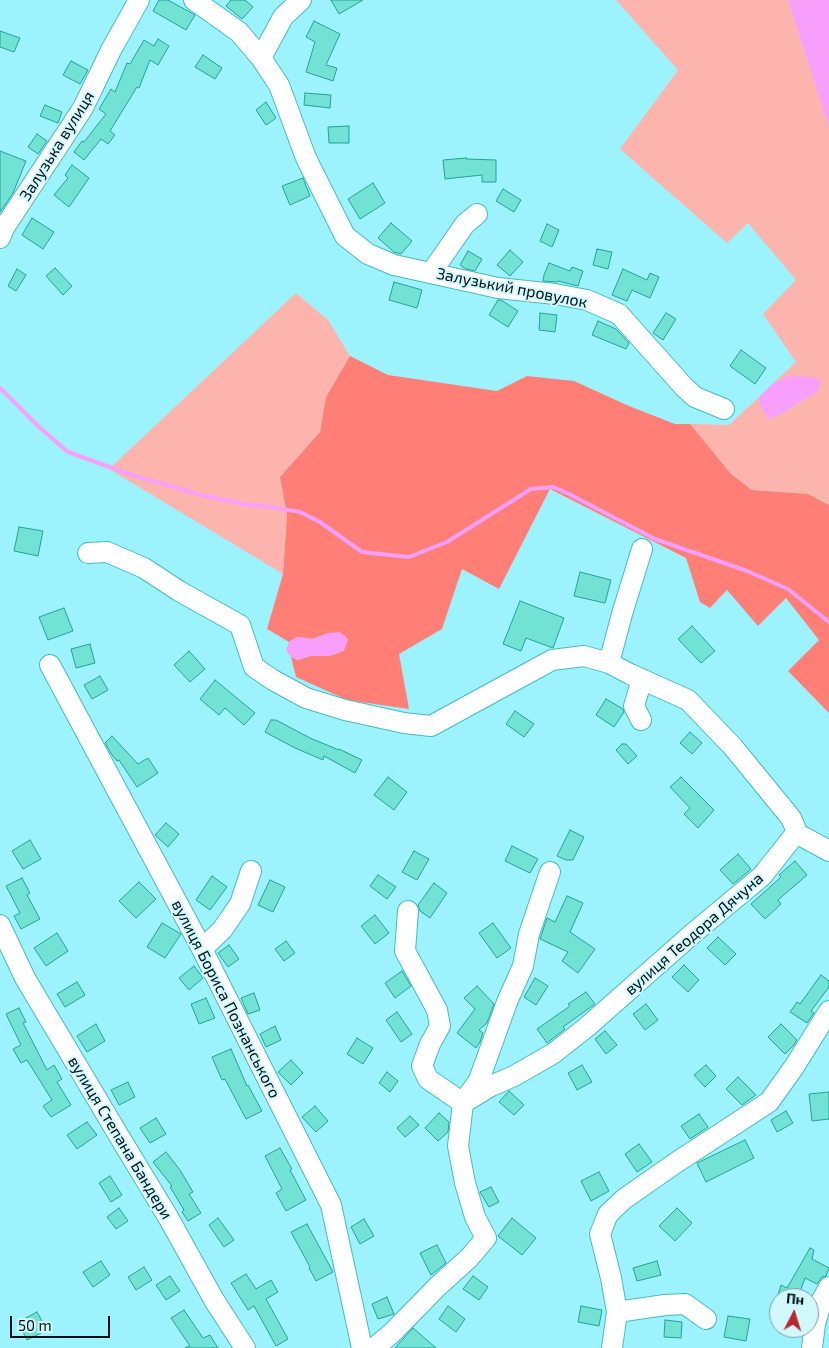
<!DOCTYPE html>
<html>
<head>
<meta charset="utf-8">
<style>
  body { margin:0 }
  #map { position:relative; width:829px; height:1348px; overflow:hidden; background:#9df3fd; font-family:"Exo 2",sans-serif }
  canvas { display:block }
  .north { position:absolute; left:769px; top:1288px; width:50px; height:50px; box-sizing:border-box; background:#d0f8fd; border:1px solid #7d9ca0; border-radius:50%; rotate:5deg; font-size:14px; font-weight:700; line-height:20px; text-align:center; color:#001215 }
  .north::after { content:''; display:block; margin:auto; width:18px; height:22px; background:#b8282b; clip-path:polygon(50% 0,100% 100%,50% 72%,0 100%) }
  .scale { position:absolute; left:10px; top:1316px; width:100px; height:22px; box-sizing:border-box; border:2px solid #001215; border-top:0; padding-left:6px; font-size:15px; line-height:18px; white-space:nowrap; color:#001215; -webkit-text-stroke:4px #d0f8fd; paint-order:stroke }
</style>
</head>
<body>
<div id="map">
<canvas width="829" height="1348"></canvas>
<div class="north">Пн</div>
<div class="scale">50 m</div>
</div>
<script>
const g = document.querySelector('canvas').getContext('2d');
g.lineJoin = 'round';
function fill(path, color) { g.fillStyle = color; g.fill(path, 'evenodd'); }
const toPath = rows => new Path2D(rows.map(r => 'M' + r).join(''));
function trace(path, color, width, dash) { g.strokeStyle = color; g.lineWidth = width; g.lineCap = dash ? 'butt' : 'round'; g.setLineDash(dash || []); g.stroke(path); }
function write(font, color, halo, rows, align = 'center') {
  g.font = font + ' "Exo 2",sans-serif'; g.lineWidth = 4; g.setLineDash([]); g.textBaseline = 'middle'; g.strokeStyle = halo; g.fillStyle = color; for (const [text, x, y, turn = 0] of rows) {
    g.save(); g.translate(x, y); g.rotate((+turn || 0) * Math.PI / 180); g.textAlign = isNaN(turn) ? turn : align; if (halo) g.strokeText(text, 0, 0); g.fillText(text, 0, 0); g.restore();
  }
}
const green = toPath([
  [616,0,788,0,829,126,829,505,808,494,752,490,731,474,690,424,729,425,759,397,761,408,769,419,781,414,817,392,788,376,771,385,796,362,763,314,796,280,748,223,727,243,620,149,678,70],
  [296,293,328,320,350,356,326,397,320,432,280,477,287,515,283,574,109,469]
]);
const forest = toPath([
  [350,356,388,375,497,391,527,376,574,381,629,406,675,424,690,424,731,474,752,490,808,494,829,505,829,713,788,671,819,640,786,598,758,626,727,590,710,608,700,602,686,558,550,489,499,589,462,569,442,629,399,654,409,709,347,700,296,677,291,657,298,660,310,656,331,656,329,633,312,639,297,637,289,642,267,629,283,574,287,515,280,477,320,432,326,397]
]);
const water = toPath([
  [788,0,829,0,829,126,826,118],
  [788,376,812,377,821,381,817,392,781,414,769,419,761,408,759,397,771,385],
  [340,632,348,639,344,651,330,656,310,656,298,660,291,657,286,650,289,642,297,637,312,639,329,633]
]);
const stream = toPath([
  [0,388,39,427,68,452,132,475,201,495,243,504,271,507,300,512,320,522,362,552,409,557,447,542,531,489,553,487,569,494,655,539,747,571,788,589,829,622]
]);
const building = toPath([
  [159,0,168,0,195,15,186,30,153,11,159,0],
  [231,0,245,0,253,7,242,19,226,6,231,0],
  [331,0,363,0,339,14,331,0],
  [314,21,340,34,326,65,337,68,333,81,306,72,315,42,306,37,314,21],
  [0,31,20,38,14,52,0,47,0,31],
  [158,39,169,46,158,65,150,60,139,88,137,87,110,131,115,135,108,144,101,139,84,160,74,152,82,141,84,142,106,114,99,109,111,89,115,92,127,63,130,64,144,40,154,46,158,39],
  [203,55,222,68,215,79,195,67,203,55],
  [71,61,88,70,80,84,63,75,71,61],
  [305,93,331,95,330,108,304,105,305,93],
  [266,102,276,118,266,125,256,110,266,102],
  [45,105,62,112,58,123,40,116,45,105],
  [349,126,349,143,329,143,328,127,349,126],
  [37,134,47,141,38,154,28,147,37,134],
  [0,151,26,161,13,193,0,212,0,151],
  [466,158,466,159,496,160,496,182,482,182,482,175,445,179,443,160,466,158],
  [72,165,89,178,69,207,54,195,68,178,65,175,72,165],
  [303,178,310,196,290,205,282,186,303,178],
  [373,183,385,203,360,219,348,199,373,183],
  [503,189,521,200,514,212,496,201,503,189],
  [32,218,54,232,43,249,22,235,32,218],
  [391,223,412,241,401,254,394,252,378,238,391,223],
  [547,224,559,230,552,247,540,241,547,224],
  [597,249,612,252,608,269,593,265,597,249],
  [510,250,523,262,510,276,497,265,510,250],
  [468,251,482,259,475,271,466,269,460,265,468,251],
  [549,263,570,271,572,267,583,271,578,286,558,281,557,282,543,281,544,275,549,263],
  [55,268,72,286,63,295,46,276,55,268],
  [17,269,26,275,16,291,8,286,17,269],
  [623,269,647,280,650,273,659,277,650,298,632,290,627,301,612,295,623,269],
  [394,282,422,290,417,308,389,300,394,282],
  [498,300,501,300,518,311,508,327,489,315,498,300],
  [540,313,557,315,555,332,539,330,540,313],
  [666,313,676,319,663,340,653,333,666,313],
  [598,321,616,329,629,343,626,349,592,335,598,321],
  [741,350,766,368,755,384,730,366,741,350],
  [19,527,43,531,38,556,14,551,19,527],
  [580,572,611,580,605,603,574,596,580,572],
  [520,601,564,618,553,648,526,638,521,651,503,644,520,601],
  [64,608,73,631,48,640,39,617,64,608],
  [692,626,715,651,701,663,678,639,692,626],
  [90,644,95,663,76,668,71,649,90,644],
  [189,651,205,669,190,682,174,665,189,651],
  [100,676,108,690,92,699,84,685,100,676],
  [215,680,255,713,244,725,225,708,219,715,200,699,215,680],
  [606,699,623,709,624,712,614,727,596,715,606,699],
  [515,711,534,724,524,737,506,724,515,711],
  [271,720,276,720,310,738,339,750,339,749,362,760,355,773,324,756,323,760,295,748,265,732,271,720],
  [690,732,702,743,692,754,680,743,690,732],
  [112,736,138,764,148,758,158,773,137,787,119,760,117,761,112,755,105,743,112,736],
  [622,744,626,744,637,756,628,764,616,750,622,744],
  [388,777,407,792,394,810,374,795,388,777],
  [681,777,714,810,698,828,684,814,690,808,670,787,681,777],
  [166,823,179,834,168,847,155,835,166,823],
  [570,830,584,837,573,860,566,860,557,856,570,830],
  [30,840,41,859,23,869,12,851,30,840],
  [512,846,538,859,530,873,505,861,512,846],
  [414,851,429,859,417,880,402,872,414,851],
  [738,854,751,869,733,884,720,870,738,854],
  [795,861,807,875,778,900,781,904,765,919,751,904,781,877,779,875,795,861],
  [378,875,396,887,387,899,370,886,378,875],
  [212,876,227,887,210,910,196,900,212,876],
  [22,878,30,893,27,895,40,919,21,929,14,916,20,913,6,886,22,878],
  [270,880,285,887,273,912,258,905,270,880],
  [139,882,156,899,136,918,119,901,139,882],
  [434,883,447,893,430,918,420,911,418,905,434,883],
  [567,896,583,903,570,932,595,949,578,973,562,961,568,952,540,939,547,918,555,922,567,896],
  [375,915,389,933,375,944,361,926,375,915],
  [162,923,181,934,165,958,147,947,162,923],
  [493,923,511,948,497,958,479,933,493,923],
  [57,933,68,951,46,966,34,948,57,933],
  [718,937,736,954,725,965,707,948,718,937],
  [286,941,295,953,284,961,275,949,286,941],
  [229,945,239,959,228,967,218,953,229,945],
  [684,965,699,980,688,992,672,977,684,965],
  [194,966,203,978,189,990,179,978,194,966],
  [402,971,411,986,395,998,385,983,402,971],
  [821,975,829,981,829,987,811,1011,814,1013,807,1023,790,1012,797,1002,800,1004,821,975],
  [535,978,548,986,536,1005,524,997,535,978],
  [77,982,85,995,65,1007,57,994,77,982],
  [477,986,494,1004,487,1023,479,1030,483,1033,480,1042,476,1048,457,1033,475,1009,464,998,477,986],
  [586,992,595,1004,563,1027,565,1029,547,1043,537,1029,570,1006,568,1004,586,992],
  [254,993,260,1010,248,1014,241,998,254,993],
  [206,998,215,1018,199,1024,191,1004,206,998],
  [646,1004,658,1020,645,1030,633,1014,646,1004],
  [19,1008,26,1022,23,1023,47,1070,54,1065,62,1079,57,1082,71,1105,51,1117,43,1106,52,1100,27,1060,21,1063,13,1049,21,1045,6,1014,19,1008],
  [397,1012,412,1034,401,1042,386,1020,397,1012],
  [96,1024,105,1041,87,1052,77,1036,96,1024],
  [781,1024,797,1040,793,1046,785,1054,768,1037,781,1024],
  [275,1026,281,1040,266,1047,260,1034,275,1026],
  [605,1031,617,1045,606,1054,595,1039,605,1031],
  [357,1038,373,1048,363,1064,347,1054,357,1038],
  [231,1049,247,1086,248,1085,262,1111,246,1119,225,1079,222,1080,212,1057,231,1049],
  [291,1060,303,1073,291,1085,278,1072,291,1060],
  [582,1065,592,1082,577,1090,568,1073,582,1065],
  [706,1065,716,1076,705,1087,694,1075,706,1065],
  [387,1072,398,1081,390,1092,379,1083,387,1072],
  [738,1077,756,1095,742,1105,726,1089,738,1077],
  [128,1082,135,1097,119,1105,111,1090,128,1082],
  [509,1091,524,1105,514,1115,499,1102,509,1091],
  [829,1092,829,1119,812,1121,809,1094,829,1092],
  [315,1106,328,1121,316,1132,302,1117,315,1106],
  [786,1111,793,1123,777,1132,771,1120,786,1111],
  [439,1113,449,1122,448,1132,438,1141,425,1128,439,1113],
  [699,1114,708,1127,690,1139,681,1126,699,1114],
  [410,1116,419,1125,405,1137,397,1128,410,1116],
  [156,1118,166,1134,150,1143,140,1128,156,1118],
  [87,1122,97,1135,77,1149,67,1135,87,1122],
  [745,1140,754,1158,706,1182,697,1163,745,1140],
  [639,1144,652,1162,637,1172,625,1154,639,1144],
  [280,1148,292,1169,290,1170,306,1200,286,1211,276,1193,282,1189,265,1156,280,1148],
  [166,1152,180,1170,193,1192,189,1194,201,1213,188,1221,182,1212,184,1210,170,1187,172,1186,153,1162,166,1152],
  [599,1172,609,1191,591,1201,581,1181,599,1172],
  [110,1176,122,1195,111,1202,99,1183,110,1176],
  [491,1187,499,1202,489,1207,480,1192,491,1187],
  [119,1208,128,1221,116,1229,107,1217,119,1208],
  [677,1208,692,1223,675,1241,659,1226,677,1208],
  [218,1218,234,1240,224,1247,209,1225,218,1218],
  [512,1218,536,1238,522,1255,498,1236,512,1218],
  [364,1219,374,1236,360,1244,351,1227,364,1219],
  [307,1224,333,1272,316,1281,309,1268,310,1267,291,1232,307,1224],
  [437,1245,446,1263,431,1275,420,1253,437,1245],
  [810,1248,814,1250,812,1259,829,1268,826,1276,822,1277,817,1284,805,1278,800,1292,811,1296,810,1298,777,1298,781,1285,787,1288,810,1248],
  [101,1261,110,1275,93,1287,83,1272,101,1261],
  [657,1261,661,1275,637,1281,633,1268,657,1261],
  [144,1267,152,1280,136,1290,128,1277,144,1267],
  [246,1274,256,1289,271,1280,278,1292,266,1299,288,1339,276,1346,254,1306,248,1310,231,1283,246,1274],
  [170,1276,180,1291,166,1300,156,1285,170,1276],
  [473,1276,488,1287,479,1300,463,1289,473,1276],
  [387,1297,394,1314,378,1319,372,1304,387,1297],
  [448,1306,465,1319,456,1332,439,1319,448,1306],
  [581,1306,602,1310,599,1326,578,1322,581,1306],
  [184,1310,203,1338,210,1335,218,1348,185,1348,190,1346,171,1318,184,1310],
  [37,1312,47,1330,27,1340,18,1322,37,1312],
  [728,1316,750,1319,746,1341,724,1337,728,1316],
  [665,1320,682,1322,681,1338,664,1337,665,1320],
  [413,1328,436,1348,395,1348,413,1328]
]);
const minor = toPath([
  [194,0,239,32,261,58,279,85,306,158,345,236,368,254,394,265,498,288,555,294,587,300,619,314,684,387,695,397,724,409],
  [261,58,283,17,301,0],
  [0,238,4,228,83,108,111,50,139,0],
  [431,273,465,224,477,214],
  [88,553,107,552,144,568,179,591,240,625,254,667,273,680,306,698,345,710,404,723,431,726,552,660,584,656,609,663,630,674,688,700,733,747,791,818,795,827,796,833,762,876,691,935,588,1026,554,1053,514,1076,491,1086,463,1103,458,1146,465,1183,475,1217,486,1238,469,1258,438,1286,392,1333,374,1348],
  [609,663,622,614,642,549],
  [50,665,202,949,331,1205,362,1348],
  [641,720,634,706,642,679],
  [796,833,829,851],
  [408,911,405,951,437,1010,440,1026,430,1044,422,1066,428,1079,463,1103,479,1080,507,1002,523,966,529,934,550,872],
  [0,925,25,978,119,1136,168,1217,214,1300,245,1348],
  [202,949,222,930,240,904,251,871],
  [617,1312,665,1305,685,1304,706,1319],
  [612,1348,617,1312,611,1278,600,1234,608,1214,624,1199,677,1162,769,1102,794,1067,829,1011],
  [812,1348,815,1324,822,1300,829,1287]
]);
const streetNames = [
  ["Залузька вулиця",57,146,-58],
  ["Залузький провулок",512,288,11],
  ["вулиця Теодора Дячуна",694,934,-41],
  ["вулиця Бориса Познанського",226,999,63],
  ["вулиця Степана Бандери",120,1138,59]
];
fill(green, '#fdb4ad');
fill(forest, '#ff7e76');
fill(water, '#f89ffc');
trace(stream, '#f89ffc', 4);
fill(building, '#72e2d5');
trace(building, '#25a196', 1);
trace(minor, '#46bbc8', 22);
trace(minor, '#fff', 20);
write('16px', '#001215', '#d0f8fd', streetNames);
</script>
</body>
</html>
